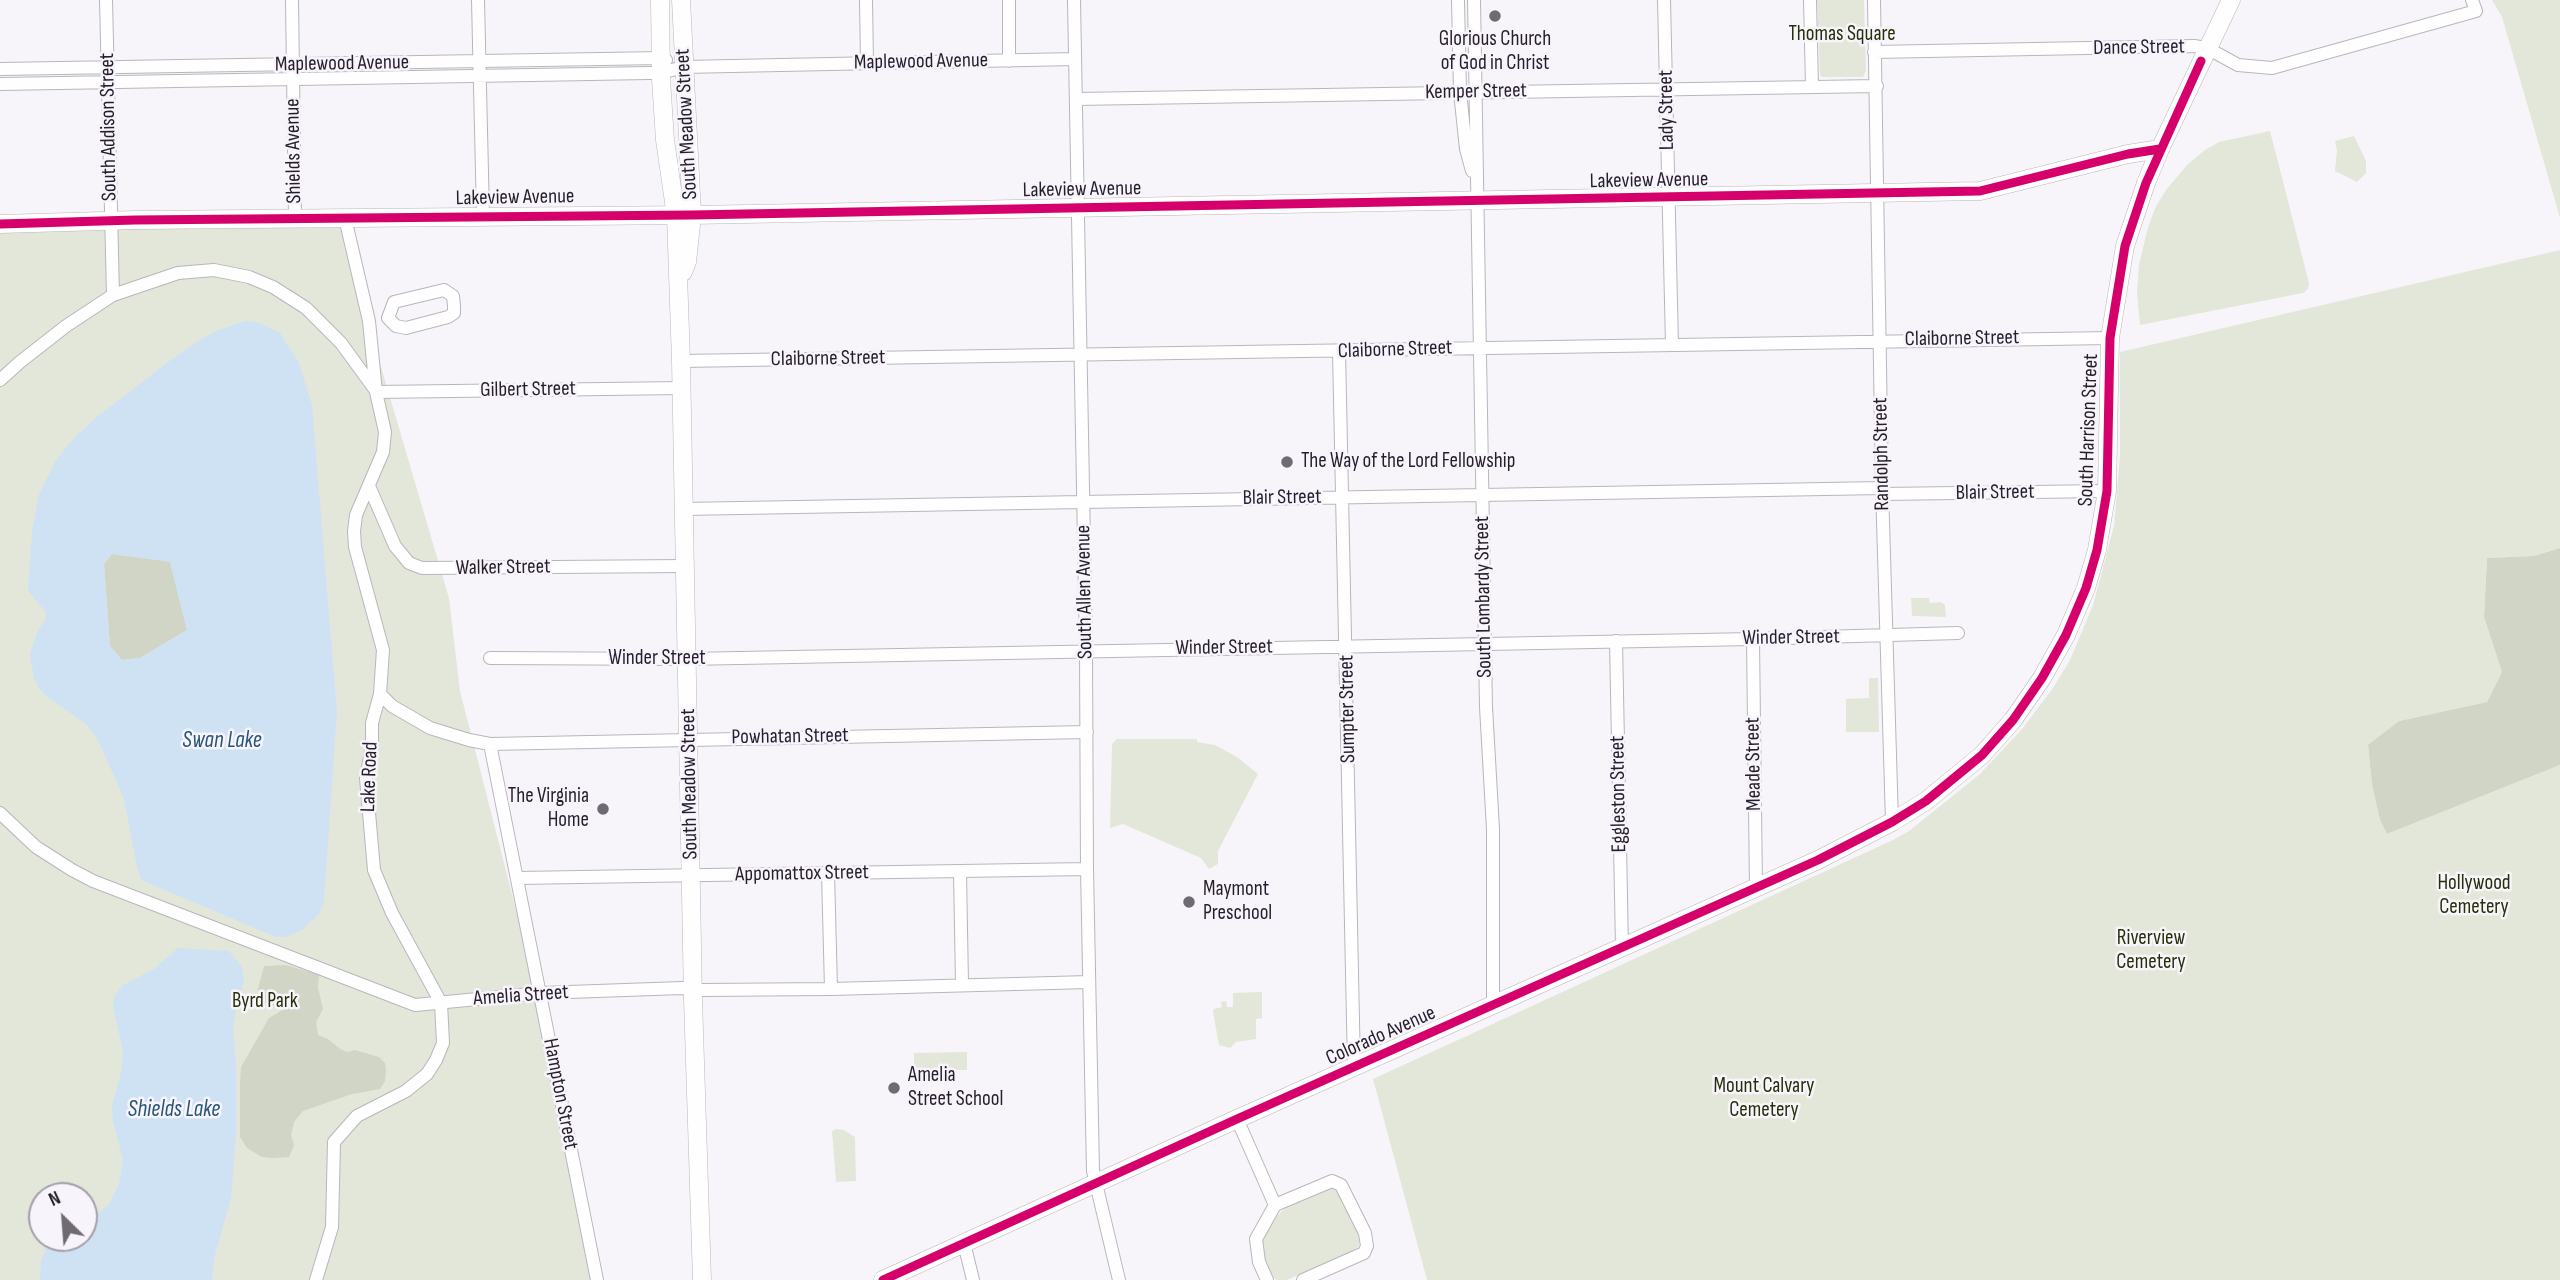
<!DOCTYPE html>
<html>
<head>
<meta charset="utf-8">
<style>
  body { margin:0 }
  #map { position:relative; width:2560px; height:1280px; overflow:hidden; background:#f8f5fa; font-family:"Sofia Sans Condensed",sans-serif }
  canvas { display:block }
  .north { position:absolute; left:28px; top:1182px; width:70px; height:70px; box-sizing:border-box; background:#f8f4fb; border:2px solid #a49fa8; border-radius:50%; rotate:335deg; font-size:19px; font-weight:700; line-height:28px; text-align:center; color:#261f2b }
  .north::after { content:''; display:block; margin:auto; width:24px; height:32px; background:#706a73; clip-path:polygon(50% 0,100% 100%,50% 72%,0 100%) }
</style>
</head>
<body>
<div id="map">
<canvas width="2560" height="1280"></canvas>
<div class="north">N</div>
</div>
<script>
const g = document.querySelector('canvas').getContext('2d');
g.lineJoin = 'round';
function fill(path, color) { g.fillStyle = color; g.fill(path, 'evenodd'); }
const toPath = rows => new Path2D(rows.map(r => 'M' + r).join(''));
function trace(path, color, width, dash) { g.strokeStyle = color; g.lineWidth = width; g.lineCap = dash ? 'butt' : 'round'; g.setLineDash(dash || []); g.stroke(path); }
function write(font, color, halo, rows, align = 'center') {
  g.font = font + ' "Sofia Sans Condensed",sans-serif'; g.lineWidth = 5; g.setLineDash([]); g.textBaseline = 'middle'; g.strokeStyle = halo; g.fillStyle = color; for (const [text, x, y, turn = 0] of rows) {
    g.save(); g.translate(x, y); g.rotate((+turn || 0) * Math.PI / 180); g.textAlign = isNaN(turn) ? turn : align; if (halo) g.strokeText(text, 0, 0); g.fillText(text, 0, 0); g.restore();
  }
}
const green = toPath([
  [1817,0,1864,0,1866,71,1863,77,1822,77,1820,75],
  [2492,0,2560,0,2560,218,2502,17],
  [2270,131,2309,283,2308,289,2303,293,2140,325,2137,293,2139,265,2147,231,2155,208,2166,190,2187,165,2205,150,2219,142],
  [2354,136,2366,161,2366,173,2357,182,2335,171,2337,150,2335,141],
  [339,224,449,598,460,691,537,992,596,1280,0,1280,0,231],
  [42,1196,84,1196,84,1238,42,1238],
  [2560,250,2560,548,2534,556,2487,558,2484,617,2502,672,2487,702,2399,721,2368,746,2372,785,2380,820,2387,834,2560,765,2560,1280,1427,1280,1373,1079,1893,840,1909,831,1980,774,2022,729,2053,688,2070,660,2093,605,2114,526,2120,455,2120,352],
  [1911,598,1929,598,1930,603,1941,602,1945,605,1946,617,1912,616],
  [1869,678,1878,678,1879,732,1846,732,1846,699,1869,698],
  [1117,739,1197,739,1197,742,1215,745,1237,757,1258,774,1218,851,1218,864,1209,869,1201,858,1123,824,1110,828,1112,744],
  [1262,992,1262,1018,1256,1019,1256,1039,1236,1042,1230,1048,1219,1045,1213,1012,1214,1009,1222,1007,1221,1002,1226,1001,1227,1007,1233,1007,1233,993],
  [967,1052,967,1070,948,1070,948,1072,914,1071,914,1053],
  [836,1129,844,1130,855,1137,856,1181,836,1182,832,1131],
  [1328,1189,1334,1189,1339,1193,1360,1239,1359,1246,1353,1251,1287,1280,1277,1280,1270,1275,1265,1264,1262,1249,1263,1239,1276,1217,1286,1207]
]);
const forest = toPath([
  [2560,548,2560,765,2387,834,2380,820,2372,785,2368,745,2399,721,2487,702,2502,672,2484,617,2487,558,2534,556],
  [112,554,170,561,187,630,140,658,122,660,110,646,104,564],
  [286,965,319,975,318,988,323,1009,316,1022,318,1035,328,1039,340,1049,347,1052,355,1050,379,1057,385,1063,386,1071,385,1081,380,1089,352,1094,303,1111,294,1122,291,1135,294,1145,289,1157,272,1158,262,1157,247,1148,240,1137,240,1084,241,1067,269,1018,284,1009,280,1005,273,1006,260,1002,258,989,264,966]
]);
const water = toPath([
  [245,321,260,323,280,333,299,363,312,405,337,712,324,901,319,914,302,930,286,937,276,937,141,880,137,867,124,799,99,742,87,725,44,694,39,688,34,679,30,654,37,632,46,618,45,611,28,591,32,532,39,494,55,462,72,440,98,416,168,362,198,341,216,331],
  [112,554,170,562,187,630,140,658,122,660,110,646,104,564],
  [178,948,229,951,242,967,244,979,233,1025,236,1068,236,1135,231,1198,214,1259,212,1280,40,1280,41,1260,48,1245,55,1238,84,1238,84,1222,108,1206,119,1184,123,1160,113,1121,112,1106,121,1072,123,1052,113,1006,114,996,123,985,154,969]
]);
const street = toPath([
  [106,0,113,295],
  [292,0,295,219],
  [478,0,483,216],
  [866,0,867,63],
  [1009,0,1009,61],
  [1074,0,1086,650,1087,869,1093,1171,1119,1280],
  [1458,0,1460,92,1466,149,1472,171],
  [1474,0,1486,707,1493,829,1493,1006],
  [1664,0,1672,345],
  [1810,0,1812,86],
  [1874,0,1882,488,1892,822],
  [1874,52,2194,46,2207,48,2238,65,2272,68,2476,11,2472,0],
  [0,69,661,58,666,60],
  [0,84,649,73,661,73,683,67,1075,59],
  [1076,99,1877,86],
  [444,290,453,296,454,306,454,313,448,317,406,328,396,326,388,318,394,302,444,290],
  [1339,351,1354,1068],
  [681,361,2110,338],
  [0,380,20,362,66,326,113,295,178,273,214,270,249,277,273,287,306,308,341,343,376,391],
  [376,392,681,388],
  [369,486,395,546,409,563,422,568,684,566],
  [1882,494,2107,491],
  [683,509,1882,488],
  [1753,639,1756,889],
  [1616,641,1622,947],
  [490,658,686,659,1753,639,1958,633],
  [380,694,392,706,430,728,469,740,490,744,1087,732],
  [490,744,597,1280],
  [0,813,36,847,72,870,93,881,415,1005,540,993,682,988,702,990,831,989,1089,982],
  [960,872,962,984],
  [828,873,831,989],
  [517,878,1087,869],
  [1237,1119,1275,1205],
  [964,1243,973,1280],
  [316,1280,332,1227,334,1142,357,1116,406,1091,427,1074,436,1060,443,1043,441,1003,392,913,374,870,366,778,372,746,372,723,380,694,383,650,355,547,354,531,356,515,383,452,385,432,376,392,369,321,345,218],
  [1267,1280,1259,1262,1256,1239,1275,1205,1332,1181,1341,1185,1365,1233,1367,1246,1364,1253,1303,1280]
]);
const secondary = toPath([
  [660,0,661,79,665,140,676,216,681,361,693,999,702,1280],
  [681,0,692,215,687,262,683,272],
  [0,224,135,220,692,215,1980,191,2128,154,2160,149],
  [883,1280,1237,1119,1818,860,1892,822,1926,801,1982,755,2013,720,2042,678,2066,635,2086,588,2097,550,2107,491,2110,338,2125,246,2146,183,2160,149,2231,0]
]);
const cycleway = toPath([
  [0,224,135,220,692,215,1980,191,2128,154,2160,149],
  [883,1280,1237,1119,1818,860,1892,822,1926,801,1982,755,2013,720,2042,678,2066,635,2086,588,2097,550,2107,491,2110,338,2125,246,2146,183,2201,61]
]);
const markers = [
  [1495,16,7,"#706a73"],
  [1287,462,7,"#706a73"],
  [603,809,7,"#706a73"],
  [1189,902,7,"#706a73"],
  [894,1088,7,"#706a73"]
];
const parkNames = [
  ["Thomas Square",1842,35],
  ["Hollywood",2474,884],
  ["Cemetery",2474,908],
  ["Riverview",2151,939],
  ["Cemetery",2151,963],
  ["Byrd Park",265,1002],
  ["Mount Calvary",1764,1087],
  ["Cemetery",1764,1111]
];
const poiNames = [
  ["Glorious Church",1495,40,"center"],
  ["of God in Christ",1495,64,"center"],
  ["The Way of the Lord Fellowship",1301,462],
  ["The Virginia",589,797,"right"],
  ["Home",589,821,"right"],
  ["Maymont",1203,890],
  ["Preschool",1203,914],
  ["Amelia",908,1076],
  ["Street School",908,1100]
];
const streetNames = [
  ["Dance Street",2139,48,-1],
  ["Maplewood Avenue",921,62,-1],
  ["Maplewood Avenue",342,64,-1],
  ["Kemper Street",1476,92,-1],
  ["Lady Street",1667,110,-91],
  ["South Meadow Street",687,124,-93],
  ["South Addison Street",109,127,-91],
  ["Shields Avenue",294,151,-91],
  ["Lakeview Avenue",1649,181,-1],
  ["Lakeview Avenue",1082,190,-1],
  ["Lakeview Avenue",515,198,-1],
  ["Claiborne Street",1962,339,-1],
  ["Claiborne Street",1395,350,-2],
  ["Claiborne Street",828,359,-1],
  ["Gilbert Street",528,390,-1],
  ["South Harrison Street",2089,430,-88],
  ["Randolph Street",1882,454,-91],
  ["Blair Street",1995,493,-1],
  ["Blair Street",1282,498,-1],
  ["Walker Street",503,568,-1],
  ["South Allen Avenue",1085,592,-91],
  ["South Lombardy Street",1484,597,-91],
  ["Winder Street",1791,638,-1],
  ["Winder Street",1224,648,-1],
  ["Winder Street",657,659],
  ["Sumpter Street",1348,709,-91],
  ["Powhatan Street",790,737,-1],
  ["Meade Street",1754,764,-91],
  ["Lake Road",370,777,-88],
  ["South Meadow Street",690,784,-91],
  ["Eggleston Street",1619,794,-91],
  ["Appomattox Street",802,874,-1],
  ["Amelia Street",521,996,-4],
  ["Colorado Avenue",1381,1036,-24],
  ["Hampton Street",560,1094,79]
];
const waterNames = [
  ["Swan Lake",222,741],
  ["Shields Lake",174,1110]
];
fill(green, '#e3e7d9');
fill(forest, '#d0d5c6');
fill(water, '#cfe2f4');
trace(street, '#b9b5bd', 14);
trace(secondary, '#b9b5bd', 19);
trace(street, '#fefefe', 12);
trace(secondary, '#fefefe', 18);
trace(cycleway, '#d6006c', 9);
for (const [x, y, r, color] of markers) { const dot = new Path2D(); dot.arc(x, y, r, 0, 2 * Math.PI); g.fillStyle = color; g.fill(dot); trace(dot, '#f8f4fb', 2.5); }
write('21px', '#253009', '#f8f4fb', parkNames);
write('21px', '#261f2b', '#f8f4fb', poiNames, 'left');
write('21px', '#261f2b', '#f8f4fb', streetNames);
write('italic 23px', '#285679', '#f8f4fb', waterNames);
</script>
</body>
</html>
